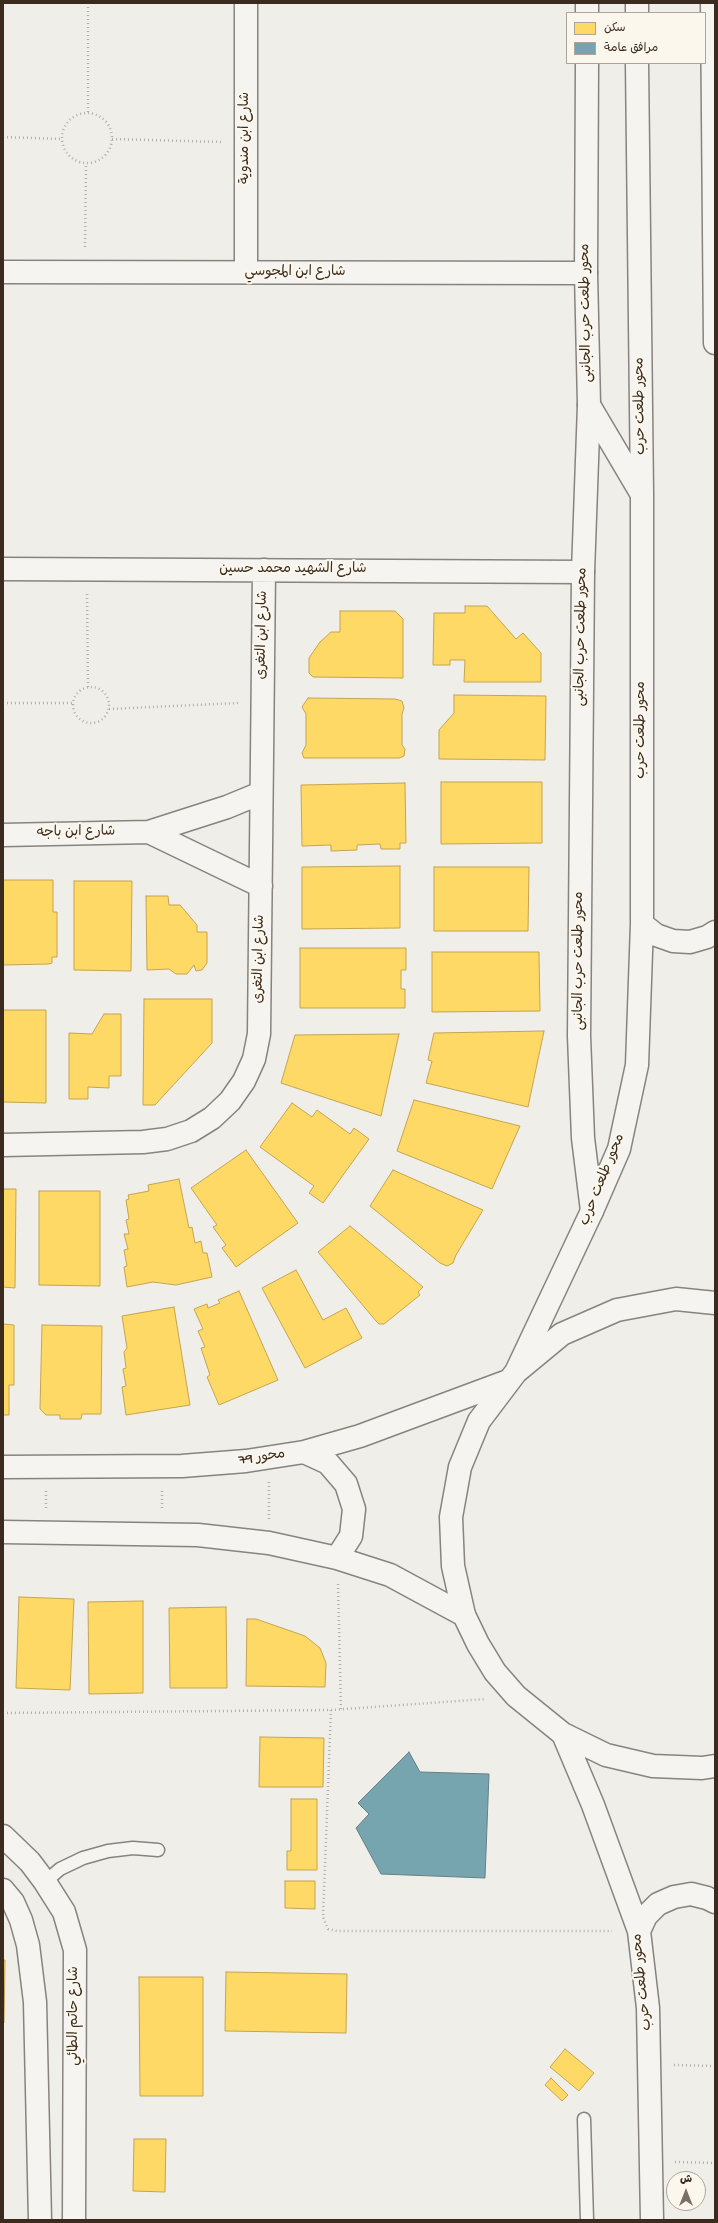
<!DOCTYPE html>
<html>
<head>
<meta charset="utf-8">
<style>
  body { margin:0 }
  #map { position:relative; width:718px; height:2223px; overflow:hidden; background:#f0eee8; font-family:"Gochi Hand","Playpen Sans Arabic",sans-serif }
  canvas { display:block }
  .frame { position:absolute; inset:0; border:4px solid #3b2a1e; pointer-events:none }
  .legend { position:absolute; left:566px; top:12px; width:140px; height:52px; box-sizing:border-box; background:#fbf7ec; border:1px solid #aea59a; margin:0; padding:5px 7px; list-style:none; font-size:12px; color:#3b2a1e }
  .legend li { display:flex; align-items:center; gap:8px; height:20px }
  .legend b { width:20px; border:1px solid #aea59a }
  .north { position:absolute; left:666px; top:2171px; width:40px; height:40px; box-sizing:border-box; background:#fbf7ec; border:1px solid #aea59a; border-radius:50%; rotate:0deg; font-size:11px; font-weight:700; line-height:16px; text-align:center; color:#3b2a1e }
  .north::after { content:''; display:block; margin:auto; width:14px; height:18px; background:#7a6f65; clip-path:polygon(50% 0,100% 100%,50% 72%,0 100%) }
</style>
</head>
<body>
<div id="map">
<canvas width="718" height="2223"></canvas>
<div class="frame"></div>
<ul class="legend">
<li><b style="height:11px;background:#ffd966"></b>سكن</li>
<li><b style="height:11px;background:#76a5af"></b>مرافق عامة</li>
</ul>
<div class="north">ش</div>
</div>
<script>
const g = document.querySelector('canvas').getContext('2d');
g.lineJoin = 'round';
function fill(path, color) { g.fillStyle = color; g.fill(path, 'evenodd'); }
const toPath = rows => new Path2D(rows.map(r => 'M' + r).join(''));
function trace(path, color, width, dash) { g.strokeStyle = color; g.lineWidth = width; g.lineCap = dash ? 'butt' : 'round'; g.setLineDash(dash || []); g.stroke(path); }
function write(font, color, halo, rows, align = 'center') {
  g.font = font + ' "Gochi Hand","Playpen Sans Arabic",sans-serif'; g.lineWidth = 4; g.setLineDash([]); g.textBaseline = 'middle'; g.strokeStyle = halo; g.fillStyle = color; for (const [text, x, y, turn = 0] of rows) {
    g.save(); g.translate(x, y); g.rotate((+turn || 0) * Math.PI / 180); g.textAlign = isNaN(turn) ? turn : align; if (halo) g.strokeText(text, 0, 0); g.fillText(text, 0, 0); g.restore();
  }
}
const homes = toPath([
  [465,606,487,606,516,639,523,633,541,653,541,682,464,682,465,660,450,660,450,665,433,665,434,613,465,613,465,606],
  [340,611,395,611,403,619,403,678,313,677,309,673,309,658,320,642,331,632,340,632,340,611],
  [454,695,546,696,545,760,439,759,439,730,454,713,454,695],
  [308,698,395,699,402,701,404,708,402,714,402,745,405,749,404,756,399,758,304,758,302,753,306,745,306,714,302,707,308,698],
  [441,782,542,782,542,843,441,844,441,782],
  [405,783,406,843,400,843,400,849,381,849,380,844,357,845,357,850,331,851,331,845,302,846,301,785,405,783],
  [400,866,400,928,302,929,302,867,400,866],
  [434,867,529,867,528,931,434,931,434,867],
  [3,880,53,880,53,912,57,912,57,957,52,957,52,963,49,964,3,965,3,880],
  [74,881,132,881,131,971,74,970,74,881],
  [146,896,168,896,169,905,180,905,197,925,197,932,207,932,207,963,202,970,196,971,194,965,187,974,176,974,169,969,147,970,146,896],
  [300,948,406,948,406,970,401,970,401,989,405,989,405,1008,300,1008,300,948],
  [432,952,539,952,540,1011,432,1012,432,952],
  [144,999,212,999,212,1043,155,1105,143,1105,144,999],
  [3,1010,46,1010,46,1103,3,1102,3,1010],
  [104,1014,121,1014,121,1076,109,1076,109,1088,88,1087,88,1099,69,1099,69,1033,92,1034,104,1014],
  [544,1031,528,1107,426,1083,432,1061,428,1060,434,1033,544,1031],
  [399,1034,381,1116,281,1083,295,1035,399,1034],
  [414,1100,520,1126,492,1189,397,1151,414,1100],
  [292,1103,312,1117,317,1110,350,1134,354,1128,369,1139,323,1203,309,1193,314,1186,260,1147,292,1103],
  [246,1150,298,1223,236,1267,222,1248,226,1245,213,1227,217,1225,191,1188,246,1150],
  [393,1170,483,1210,456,1255,453,1263,447,1266,440,1263,370,1206,393,1170],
  [179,1179,189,1228,192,1227,195,1243,201,1241,203,1253,207,1253,212,1277,176,1285,153,1282,127,1287,124,1267,127,1266,124,1250,128,1249,124,1234,129,1234,126,1220,129,1219,126,1200,129,1199,128,1195,149,1191,148,1185,179,1179],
  [3,1189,16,1189,15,1288,3,1287,3,1189],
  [39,1191,100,1191,100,1286,39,1285,39,1191],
  [350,1226,423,1287,418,1292,420,1295,384,1324,379,1324,376,1321,318,1252,350,1226],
  [296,1270,323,1320,346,1308,362,1338,305,1368,262,1288,296,1270],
  [239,1291,278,1380,219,1405,207,1377,210,1375,201,1348,205,1347,198,1331,203,1329,194,1309,207,1304,208,1308,220,1303,218,1300,239,1291],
  [174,1307,190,1405,126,1415,122,1387,126,1386,123,1369,126,1368,124,1352,127,1348,122,1316,174,1307],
  [3,1324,14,1325,14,1385,9,1385,9,1415,3,1415,3,1324],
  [42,1325,102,1326,101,1414,82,1414,81,1419,60,1419,60,1415,46,1415,40,1409,42,1325],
  [19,1597,74,1599,70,1690,16,1688,19,1597],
  [143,1601,143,1693,89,1694,88,1602,143,1601],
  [226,1607,227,1688,170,1688,169,1608,226,1607],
  [247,1619,256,1619,305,1636,320,1648,326,1663,325,1687,246,1686,247,1619],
  [260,1737,324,1738,323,1787,259,1787,260,1737],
  [291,1799,317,1799,317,1870,287,1870,287,1851,291,1851,291,1799],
  [285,1881,315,1881,315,1909,285,1908,285,1881],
  [3,1960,5,1960,4,2023,3,2023,3,1960],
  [226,1972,347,1974,346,2033,225,2031,226,1972],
  [139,1977,203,1977,203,2096,140,2096,139,1977],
  [565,2049,594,2073,579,2091,550,2067,565,2049],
  [551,2078,568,2095,562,2101,545,2085,551,2078],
  [134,2139,166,2139,165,2192,133,2191,134,2139]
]);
const public = toPath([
  [409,1752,420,1772,489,1774,485,1878,381,1874,356,1828,369,1814,358,1803,409,1752]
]);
const path = toPath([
  [88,112,88,3],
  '62 138a25 25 0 1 1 50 0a25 25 0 1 1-50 0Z',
  [3,137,61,139],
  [112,139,222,142],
  [85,247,86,164],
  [87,594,88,687],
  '73 705a18 18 0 1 1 36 0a18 18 0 1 1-36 0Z',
  [3,703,72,703],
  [109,709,238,703],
  [162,1491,162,1510],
  [46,1508,46,1491],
  [269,1519,269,1482],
  [338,1584,341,1710],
  [331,1710,323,1917,328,1929,337,1931,612,1931],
  [3,1713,331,1710,486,1699],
  [674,2065,715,2066],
  [675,2162,715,2163]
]);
const service = toPath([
  [45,1882,60,1869,83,1858,108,1851,133,1848,158,1850],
  [584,2119,587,2220]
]);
const minor = toPath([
  [3,272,586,273],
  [246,272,246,3],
  [3,569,583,572],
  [149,832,261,886],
  [3,835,149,832,227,807,261,793],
  [3,1145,143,1142,167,1139,191,1131,212,1118,230,1101,244,1081,254,1059,259,1034,264,570]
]);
const tertiary = toPath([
  [587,13,587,3],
  [587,63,586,273,589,405,583,572,579,1036,583,1138,592,1211],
  [3,1836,30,1862,45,1882,64,1912,75,1950,74,2220],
  [3,1890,13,1902,21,1920,28,1945,35,2002,40,2220]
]);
const secondary = toPath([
  [304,1452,328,1463,346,1484,354,1509,351,1536,337,1558],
  [3,1467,182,1466,246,1461,304,1452,360,1436,508,1381],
  [3,1532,198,1535,269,1543,337,1558,390,1575,464,1615]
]);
const primary = toPath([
  [637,3,637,13],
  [712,3,715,343],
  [589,405,641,493],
  [642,924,656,935,673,941,690,942,707,937,715,932],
  [715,1303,676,1299,617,1310,562,1334,516,1372,479,1421,460,1467,451,1517,453,1566,464,1615,478,1644,495,1672,516,1696,563,1734,606,1755,653,1766,702,1768,715,1766],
  [516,1372,592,1211,619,1149,637,1065,642,924,642,494,637,63],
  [563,1734,593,1805,639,1931,648,2008,652,2220],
  [639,1931,646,1916,658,1904,674,1897,691,1894,707,1898,715,1902]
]);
const streetNames = [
  ["شارع ابن مندوية",246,138,-90],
  ["شارع ابن المجوسي",295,273],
  ["محور طلعت حرب الجانبى",587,313,-91],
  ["محور طلعت حرب",641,406,-91],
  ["شارع الشهيد محمد حسين",293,570],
  ["شارع ابن التغرى",263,635,-89],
  ["محور طلعت حرب الجانبى",582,637,-89],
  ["محور طلعت حرب",642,730,-90],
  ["شارع ابن باجه",76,833,-1],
  ["شارع ابن التغرى",260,959,-89],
  ["محور طلعت حرب الجانبى",580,961,-90],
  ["محور طلعت حرب",603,1180,-68],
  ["محور 79",262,1458,-8],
  ["محور طلعت حرب",643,1982,-96],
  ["شارع حاتم الطائي",75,2016,-90]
];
fill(homes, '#ffd966');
trace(homes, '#c4a450', 1);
fill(public, '#76a5af');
trace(public, '#648084', 1);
trace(service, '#88837e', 15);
trace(minor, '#88837e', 25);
trace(tertiary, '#88837e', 25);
trace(secondary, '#88837e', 25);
trace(primary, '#88837e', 25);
trace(path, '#b2afab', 2.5, [1, 3]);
trace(service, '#f5f4f0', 12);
trace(minor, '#f5f4f0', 22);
trace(tertiary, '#f5f4f0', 22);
trace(secondary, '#f5f4f0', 22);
trace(primary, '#f5f4f0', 22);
write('14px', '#3b2a1e', '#fbf7ec', streetNames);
</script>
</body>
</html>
